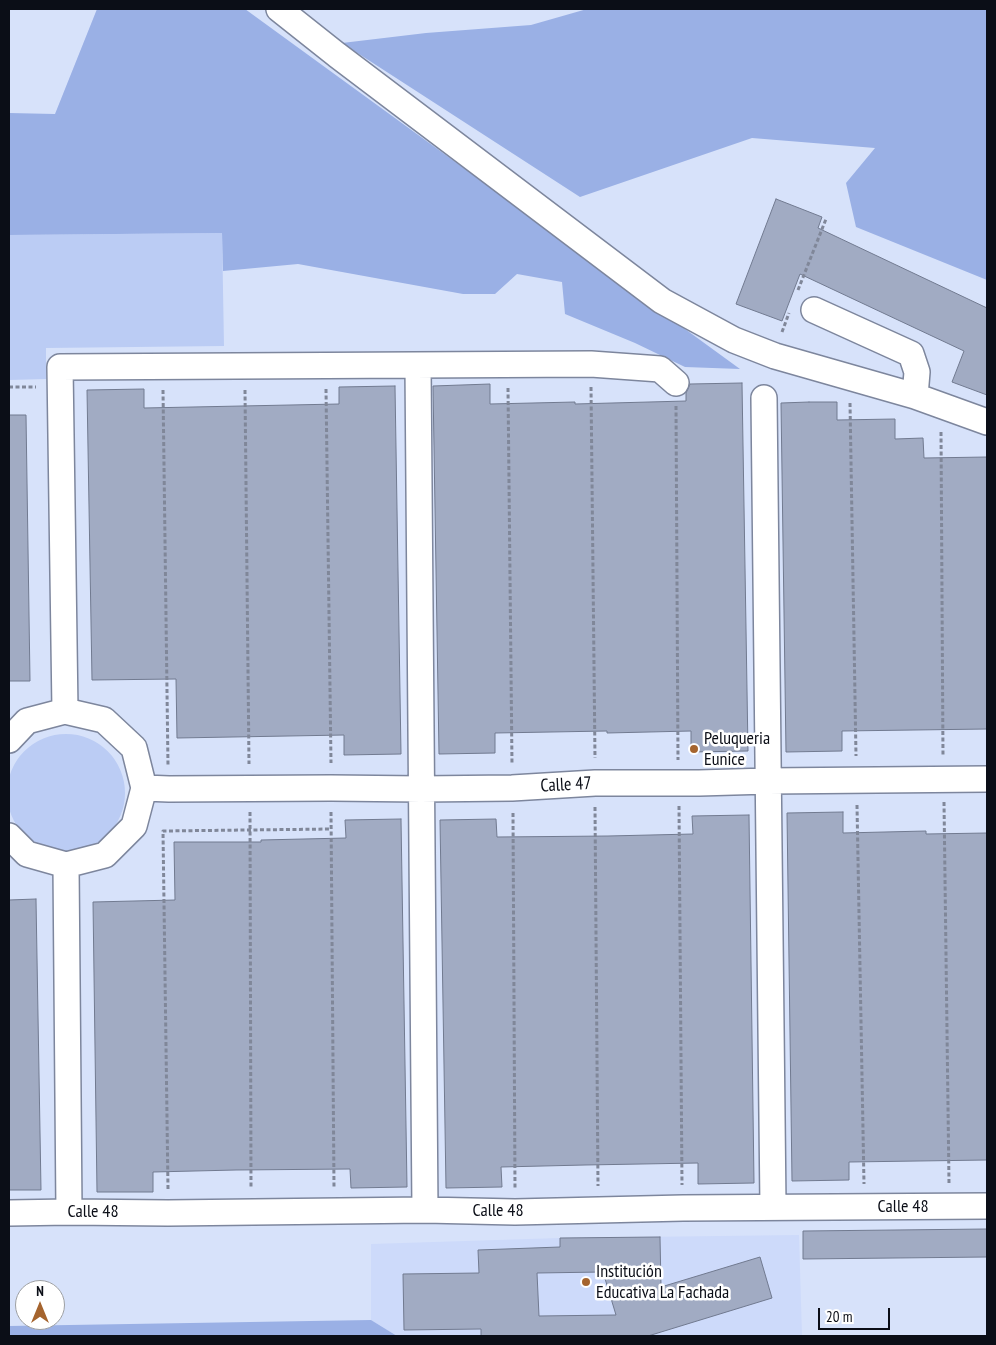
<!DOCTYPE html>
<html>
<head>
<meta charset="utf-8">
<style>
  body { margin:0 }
  #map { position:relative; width:996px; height:1345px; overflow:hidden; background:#d7e2fa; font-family:"PT Sans Narrow",sans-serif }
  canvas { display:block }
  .frame { position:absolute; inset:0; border:10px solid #0b0e17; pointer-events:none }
  .north { position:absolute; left:15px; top:1280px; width:50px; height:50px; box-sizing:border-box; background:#fff; border:1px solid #9d9fa2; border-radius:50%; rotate:0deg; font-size:14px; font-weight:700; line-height:20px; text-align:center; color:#0b0e17 }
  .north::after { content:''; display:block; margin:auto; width:18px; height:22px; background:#a5642e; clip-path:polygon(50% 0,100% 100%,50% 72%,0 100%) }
  .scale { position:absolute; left:818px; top:1308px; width:72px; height:22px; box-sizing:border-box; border:2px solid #0b0e17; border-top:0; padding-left:6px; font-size:15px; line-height:18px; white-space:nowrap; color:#0b0e17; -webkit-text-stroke:4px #fff; paint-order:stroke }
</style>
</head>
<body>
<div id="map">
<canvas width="996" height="1345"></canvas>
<div class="frame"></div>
<div class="north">N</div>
<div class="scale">20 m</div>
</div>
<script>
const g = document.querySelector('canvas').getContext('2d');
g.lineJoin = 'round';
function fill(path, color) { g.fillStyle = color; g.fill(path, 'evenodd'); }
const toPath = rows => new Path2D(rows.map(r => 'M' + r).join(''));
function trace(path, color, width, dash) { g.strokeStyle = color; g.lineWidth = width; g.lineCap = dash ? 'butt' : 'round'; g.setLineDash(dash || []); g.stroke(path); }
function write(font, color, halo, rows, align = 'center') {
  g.font = font + ' "PT Sans Narrow",sans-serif'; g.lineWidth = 5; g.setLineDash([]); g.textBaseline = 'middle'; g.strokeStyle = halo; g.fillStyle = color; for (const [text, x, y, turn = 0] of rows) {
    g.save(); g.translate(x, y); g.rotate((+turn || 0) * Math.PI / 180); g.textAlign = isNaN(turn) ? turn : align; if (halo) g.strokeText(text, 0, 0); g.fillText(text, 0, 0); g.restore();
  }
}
const built = toPath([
  [799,1235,802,1336,397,1336,371,1320,371,1244,560,1238]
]);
const green = toPath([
  [222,233,224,346,46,348,46,379,9,380,9,235],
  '7 793a59 59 0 1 1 118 0a59 59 0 1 1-118 0Z'
]);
const forest = toPath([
  [97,9,245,9,740,369,685,367,635,343,565,314,562,282,517,274,495,294,463,294,298,264,223,271,222,233,9,235,9,113,55,114],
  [587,9,987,9,987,280,856,227,846,183,875,148,752,138,580,197,342,43,426,33,531,25],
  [371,1320,397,1336,9,1336,9,1326]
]);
const building = toPath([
  [776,199,822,217,818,228,987,308,987,395,952,382,964,351,800,274,782,321,736,304,776,199],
  [742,383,748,751,691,752,691,731,607,733,607,731,495,733,495,753,439,754,433,386,490,384,490,404,575,402,575,404,686,401,686,393,690,384,742,383],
  [395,386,401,754,344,755,344,735,177,738,176,679,92,680,87,390,144,389,144,408,339,404,339,387,395,386],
  [809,402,837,402,837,420,895,419,895,439,923,438,924,458,987,457,987,729,842,731,842,751,786,752,781,403,809,402],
  [9,415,26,415,30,681,9,681,9,415],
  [843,812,843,833,926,831,926,834,987,833,987,1160,849,1162,849,1180,792,1181,787,813,843,812],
  [749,815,754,1183,698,1184,698,1163,585,1165,501,1167,502,1187,446,1188,440,820,496,819,497,837,608,836,693,834,692,816,749,815],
  [401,819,407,1187,351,1188,350,1169,236,1170,153,1172,153,1192,97,1192,93,902,175,900,174,842,261,842,261,840,346,838,345,820,401,819],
  [36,899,41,1190,9,1190,9,900,36,899],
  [987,1229,987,1257,803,1259,803,1231,987,1229],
  [660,1237,661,1287,760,1257,772,1298,648,1336,481,1336,481,1329,404,1330,403,1274,479,1273,478,1250,560,1247,560,1238,660,1237],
  [603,1272,616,1315,539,1316,537,1273,603,1272]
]);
const path = toPath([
  [798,290,826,219],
  [782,332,789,313],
  [9,387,36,387],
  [591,387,595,758],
  [508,388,512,764],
  [326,389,331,763],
  [163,390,168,766],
  [245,390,249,764],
  [850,403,856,756],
  [676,406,678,760],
  [941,432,943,756],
  [944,802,949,1183],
  [857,805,864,1184],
  [679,806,682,1185],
  [595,807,598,1186],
  [250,812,251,1189],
  [331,812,334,1188],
  [513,813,515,1189],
  [168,1189,163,831,331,829]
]);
const minor = toPath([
  [279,9,337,55,662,301,734,340,775,356,915,396,987,422],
  [814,310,911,354,917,372,915,396],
  [418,366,425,1210],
  [764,398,773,1207],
  [65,711,60,367,591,364,660,369,676,383],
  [9,740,27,721,65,711,104,720,134,748,144,788,134,826,105,855,66,865,27,854,9,836],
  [144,788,169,789,331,788,421,789,512,788,595,783,699,783,768,781,987,779],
  [66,865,69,1212],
  [9,1213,69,1212,168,1213,425,1210,515,1212,683,1208,987,1206]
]);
const markers = [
  [694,749,5,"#a5642e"],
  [586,1282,5,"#a5642e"]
];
const poiNames = [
  ["Peluqueria",704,739],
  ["Eunice",704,760],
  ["Institución",596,1272],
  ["Educativa La Fachada",596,1293]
];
const streetNames = [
  ["Calle 47",566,785,-3],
  ["Calle 48",903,1207],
  ["Calle 48",498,1211],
  ["Calle 48",93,1212]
];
fill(built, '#cddafa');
fill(green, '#bbccf4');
fill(forest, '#9ab0e5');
fill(building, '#a1abc3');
trace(building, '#717a90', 1);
trace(minor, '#7d869d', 28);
trace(path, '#808799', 3, [4, 2.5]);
trace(minor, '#fff', 25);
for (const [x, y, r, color] of markers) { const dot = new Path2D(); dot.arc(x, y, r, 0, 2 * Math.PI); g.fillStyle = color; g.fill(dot); trace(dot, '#fff', 2); }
write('18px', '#0b0e17', '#fff', poiNames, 'left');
write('18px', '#0b0e17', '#fff', streetNames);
</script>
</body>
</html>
